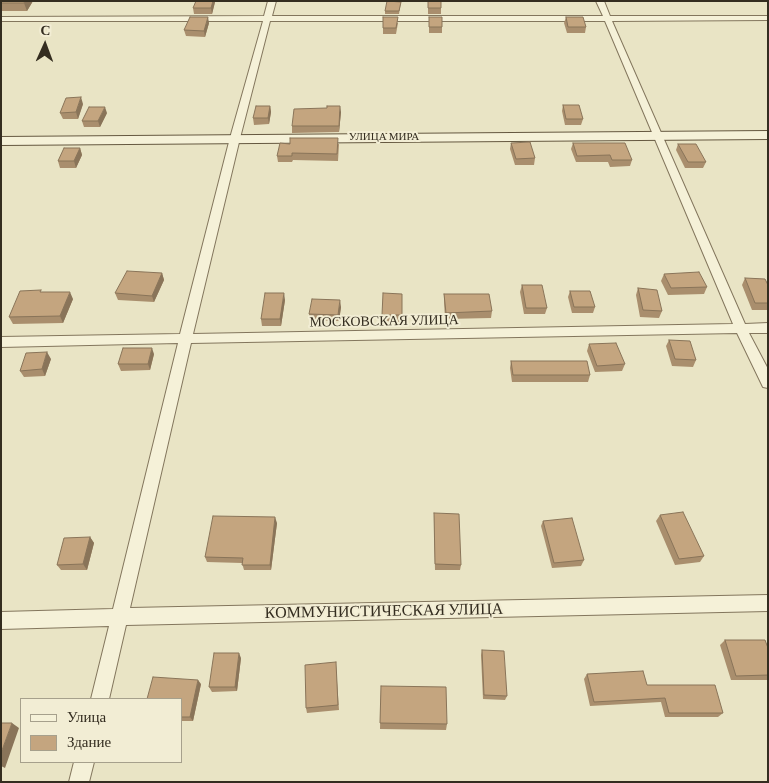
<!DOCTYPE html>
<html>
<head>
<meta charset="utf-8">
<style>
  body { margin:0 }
  #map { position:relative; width:769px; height:783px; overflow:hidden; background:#e9e4c5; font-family:"Crimson Pro",serif }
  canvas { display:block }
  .frame { position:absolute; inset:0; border:2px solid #342d20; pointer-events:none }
  .legend { position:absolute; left:20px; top:698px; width:162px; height:65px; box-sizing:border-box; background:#f2edd4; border:1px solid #a6a08c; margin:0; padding:6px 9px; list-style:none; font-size:15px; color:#342d20 }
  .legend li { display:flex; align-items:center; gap:10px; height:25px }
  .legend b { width:25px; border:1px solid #a6a08c }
  .north { position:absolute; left:20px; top:20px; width:50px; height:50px; -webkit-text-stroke:4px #f2edd4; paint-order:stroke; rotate:2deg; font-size:14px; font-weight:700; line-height:20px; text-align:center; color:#342d20 }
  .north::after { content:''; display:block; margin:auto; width:18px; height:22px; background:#342d20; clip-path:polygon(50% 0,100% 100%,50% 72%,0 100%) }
</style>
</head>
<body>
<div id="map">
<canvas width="769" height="783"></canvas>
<div class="frame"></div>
<ul class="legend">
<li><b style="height:6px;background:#f5f1d8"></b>Улица</li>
<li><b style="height:14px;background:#c4a57f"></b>Здание</li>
</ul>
<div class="north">С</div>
</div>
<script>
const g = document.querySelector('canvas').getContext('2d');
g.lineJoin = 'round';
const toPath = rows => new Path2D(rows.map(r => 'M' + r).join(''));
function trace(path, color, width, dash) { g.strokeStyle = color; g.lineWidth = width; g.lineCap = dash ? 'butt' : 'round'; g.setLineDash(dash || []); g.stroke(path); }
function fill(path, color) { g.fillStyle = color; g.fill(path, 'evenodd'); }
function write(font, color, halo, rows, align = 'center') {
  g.font = font + ' "Crimson Pro",serif'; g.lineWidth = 4; g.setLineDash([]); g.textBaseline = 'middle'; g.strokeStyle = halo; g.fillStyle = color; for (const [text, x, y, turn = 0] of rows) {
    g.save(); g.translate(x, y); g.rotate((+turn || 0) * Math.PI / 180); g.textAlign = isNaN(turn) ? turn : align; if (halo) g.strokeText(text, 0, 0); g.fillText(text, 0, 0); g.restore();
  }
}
const street = toPath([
  [268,1,276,1,272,16,603,16,596,1,604,1,610,16,768,16,768,20,612,21,745,324,768,323,768,333,749,333,768,369,768,388,763,387,737,333,191,343,130,608,768,595,768,611,126,625,109,699,91,699,109,626,1,629,1,612,113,609,178,343,1,347,1,337,180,334,230,138,263,21,1,21,1,17,264,16,268,1],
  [270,21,605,21,733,324,193,334,240,138,270,21],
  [74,762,94,762,89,782,69,782,74,762]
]);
const secondary = toPath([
  [768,131,768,139,1,145,1,137,768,131]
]);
const wall = toPath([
  [1,1,33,1,27,11,1,11],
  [428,1,441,8,441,14,428,14],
  [215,2,212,14,194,14,193,8],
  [401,2,399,14,385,14,385,11],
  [383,17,398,23,396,34,383,34],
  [429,17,442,27,442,33,429,33],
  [566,17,586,27,585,33,567,33,564,23],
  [209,23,205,37,186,36,184,30],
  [83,104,78,119,63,119,60,113],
  [563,105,583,119,581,125,565,125,562,111],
  [270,106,271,112,269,124,254,125,253,118],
  [327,108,341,112,339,132,292,133,292,126],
  [107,113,100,127,84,127,82,121],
  [511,143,535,158,534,165,515,165,510,149],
  [573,143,632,160,630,166,610,167,608,162,576,162,571,149],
  [339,144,338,161,293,160,292,162,278,162,277,156],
  [678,144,706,162,703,168,685,168,676,150],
  [80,148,82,155,76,168,60,168,58,161],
  [162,273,164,280,154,302,118,300,115,293],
  [664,274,707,287,704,294,668,295,661,281],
  [745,278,768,285,768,310,752,310,742,285],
  [522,285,547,308,545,314,524,314,520,292],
  [638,288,662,311,659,318,640,317,636,295],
  [570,291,595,307,593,313,572,313,568,297],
  [41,292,73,299,63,323,13,324,9,317],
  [402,294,401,322,382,321,382,315],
  [444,294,492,311,491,318,445,319,444,301],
  [285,300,281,326,262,326,261,319],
  [341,307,339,321,310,320,309,314],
  [669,340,696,360,693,367,672,366,666,346],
  [589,344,625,364,622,371,595,372,587,351],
  [154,354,150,370,121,371,118,364],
  [51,359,45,376,24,377,20,371],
  [511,361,590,375,588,382,512,382,510,368],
  [434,513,461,565,460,570,435,570,434,519],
  [660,515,704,556,700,562,675,565,656,521],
  [543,521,584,560,581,566,552,568,541,526],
  [277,523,271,570,244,570,242,563,207,562,205,557],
  [90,537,94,543,87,570,61,570,57,565],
  [725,640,768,648,768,680,731,680,720,645],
  [482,650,507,696,505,700,483,699,481,655],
  [241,658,237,691,212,692,209,687],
  [336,666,339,710,307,713,306,708],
  [587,674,647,685,723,713,718,717,665,717,661,702,590,706,584,679],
  [201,684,193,721,181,721,181,699],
  [381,686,447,724,446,730,380,729]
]);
const shadedWall = toPath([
  [25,1,33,1,27,11,24,3],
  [213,1,215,1,215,2,212,14,211,8],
  [208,17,209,23,205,37,204,31],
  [81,97,83,104,78,119,76,112],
  [270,106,271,112,269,124,268,118],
  [340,106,341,112,339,132,339,126],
  [105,107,107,113,100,127,98,121],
  [80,148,82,155,76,168,74,161],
  [162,273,164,280,154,302,152,296],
  [70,292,73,299,63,323,60,316],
  [284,293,285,300,281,326,280,319],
  [340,300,341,307,339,321,338,315],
  [152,348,154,354,150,370,148,364],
  [47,352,51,359,45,376,42,369],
  [275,517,277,523,271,570,270,565],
  [90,537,94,543,87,570,83,564],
  [239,653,241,658,237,691,235,687],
  [198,680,201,684,193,721,190,717],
  [12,723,19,728,5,768,1,766,1,753]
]);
const building = toPath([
  [1,1,25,1,24,3,1,3,1,1],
  [196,1,213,1,211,8,193,8,196,1],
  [387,1,401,2,399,11,385,11,387,1],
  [428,1,441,1,441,8,428,8,428,1],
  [190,17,208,17,204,31,184,30,190,17],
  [383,17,398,17,396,28,383,28,383,17],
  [429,17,442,17,442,27,429,27,429,17],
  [566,17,583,17,586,27,568,27,566,17],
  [81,97,76,112,60,113,66,98,81,97],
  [563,105,579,105,583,119,566,119,563,105],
  [256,106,270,106,268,118,253,118,256,106],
  [327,106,340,106,339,126,292,126,294,109,327,108,327,106],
  [89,107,105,107,98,121,82,121,89,107],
  [290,138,338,138,337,154,292,153,292,156,277,156,280,143,290,144,290,138],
  [530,142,535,158,516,159,511,143,530,142],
  [573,143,625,143,632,160,612,160,610,155,577,156,573,143],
  [678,144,696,144,706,162,688,162,678,144],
  [64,148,80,148,74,161,58,161,64,148],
  [127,271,162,273,152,296,115,293,127,271],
  [699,272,707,287,671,288,664,274,699,272],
  [745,278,765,279,768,285,768,303,755,303,745,278],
  [522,285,542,285,547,308,526,308,522,285],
  [638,288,657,290,662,311,643,310,638,288],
  [41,290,40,292,70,292,60,316,9,317,20,291,41,290],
  [570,291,590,291,595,307,574,307,570,291],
  [265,293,284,293,280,319,261,319,265,293],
  [383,293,402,294,402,315,382,315,383,293],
  [444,294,489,294,492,311,446,313,444,294],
  [312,299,340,300,338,315,309,314,312,299],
  [669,340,690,341,696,360,675,359,669,340],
  [616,343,625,364,597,366,589,344,616,343],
  [123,348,152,348,148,364,118,364,123,348],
  [47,352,42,369,20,371,26,353,47,352],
  [511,361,587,361,590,375,513,375,511,361],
  [683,512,704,556,679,559,660,515,683,512],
  [434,513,459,514,461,565,435,564,434,513],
  [213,516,275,517,270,565,242,565,243,558,205,557,213,516],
  [572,518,584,560,554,563,543,521,572,518],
  [90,537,83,564,57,565,64,538,90,537],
  [725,640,765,640,768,648,768,675,736,676,725,640],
  [482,650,504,651,507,696,484,695,482,650],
  [214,653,239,653,235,687,209,687,214,653],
  [336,662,338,705,306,708,305,665,336,662],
  [643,671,647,685,715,685,723,713,669,713,665,698,594,702,587,674,643,671],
  [153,677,198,680,190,717,181,717,181,699,147,699,153,677],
  [381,686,446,687,447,724,380,723,381,686],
  [1,723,12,723,1,753,1,723]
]);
const farStreetnames = [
  ["УЛИЦА МИРА",384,137]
];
const streetNames = [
  ["МОСКОВСКАЯ УЛИЦА",384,321,-1]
];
const nearStreetnames = [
  ["КОММУНИСТИЧЕСКАЯ УЛИЦА",384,611,-1]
];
trace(street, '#83765d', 2);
trace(secondary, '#655840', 2);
fill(street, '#f5f1d8');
fill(secondary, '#f5f1d8');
fill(wall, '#a98e6d');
fill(shadedWall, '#897459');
fill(building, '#c4a57f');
trace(building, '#897459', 1);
write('11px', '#342d20', '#f2edd4', farStreetnames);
write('14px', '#342d20', '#f2edd4', streetNames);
write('16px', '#342d20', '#f2edd4', nearStreetnames);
</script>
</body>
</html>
